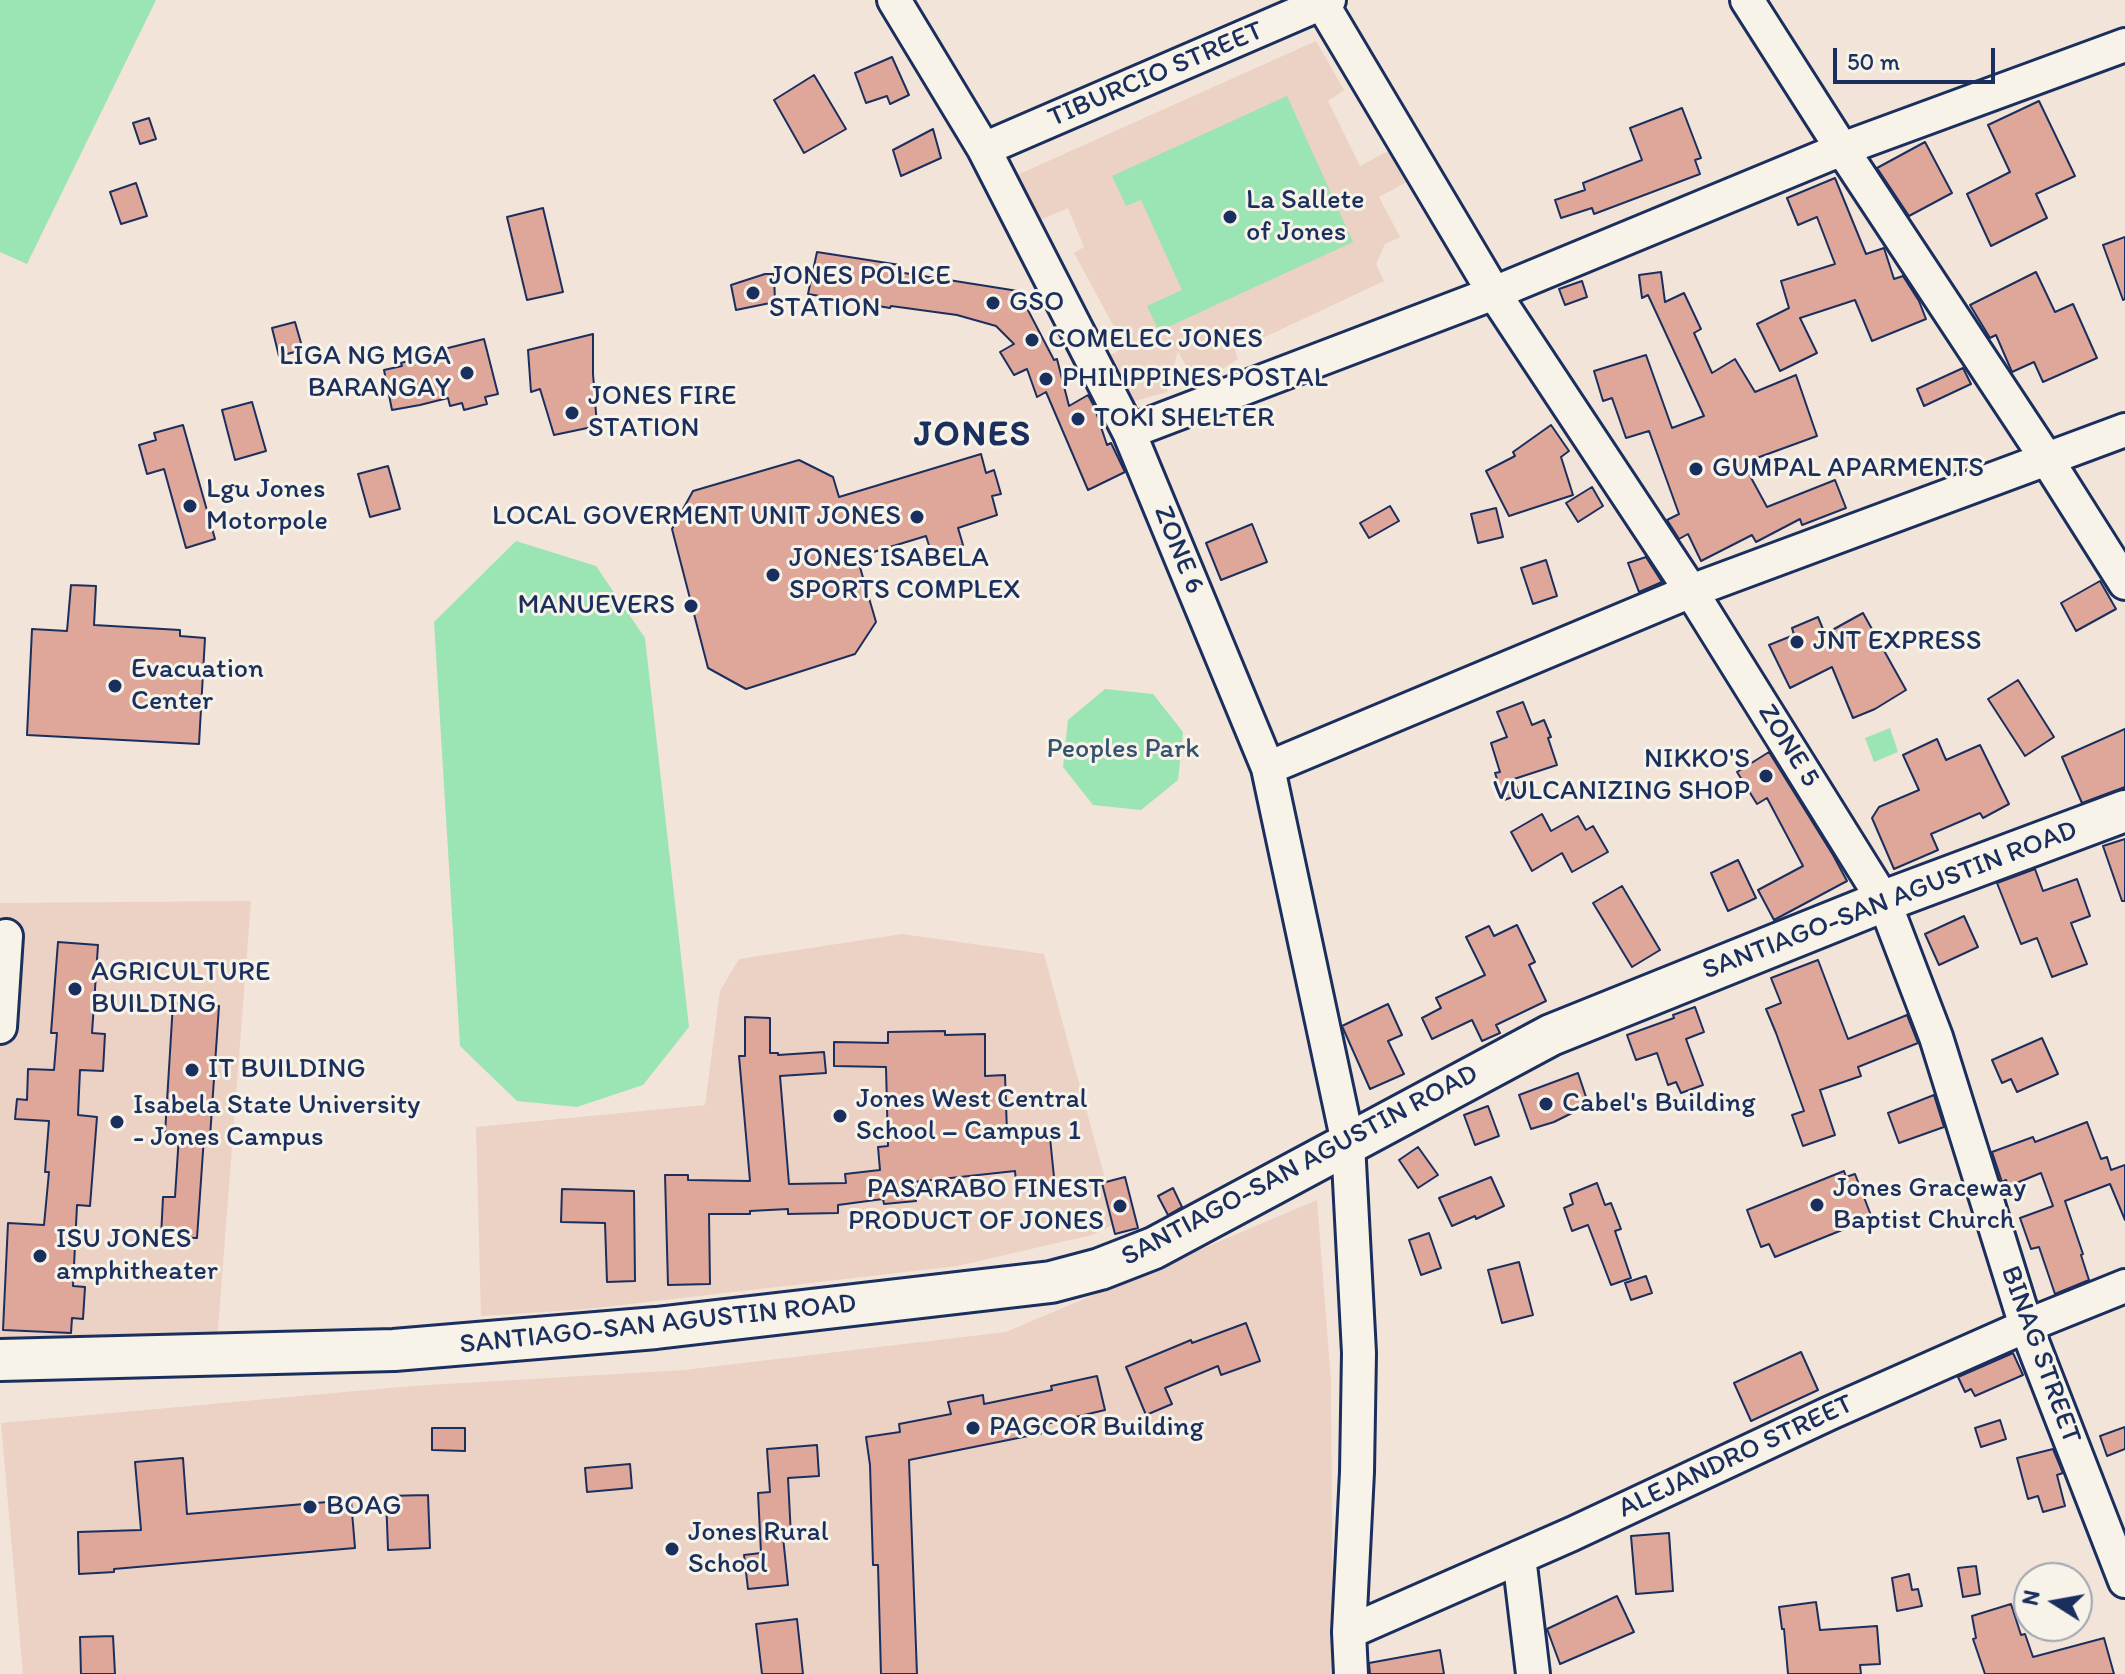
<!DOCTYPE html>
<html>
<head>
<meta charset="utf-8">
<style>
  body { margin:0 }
  #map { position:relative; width:2125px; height:1674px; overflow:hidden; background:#f2e4d8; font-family:Itim,sans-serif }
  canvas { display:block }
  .north { position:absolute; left:2013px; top:1562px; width:80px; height:80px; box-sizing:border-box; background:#f7f3e8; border:2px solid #9fa5b1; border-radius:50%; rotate:281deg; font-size:22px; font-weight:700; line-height:32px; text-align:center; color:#1b2f5e }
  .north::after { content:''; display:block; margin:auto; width:28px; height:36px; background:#1b2f5e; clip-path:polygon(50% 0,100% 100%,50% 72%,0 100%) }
  .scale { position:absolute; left:1833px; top:48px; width:162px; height:36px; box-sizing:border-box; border:4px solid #1b2f5e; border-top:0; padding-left:10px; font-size:24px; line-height:28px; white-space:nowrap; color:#1b2f5e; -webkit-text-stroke:6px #f7f3e8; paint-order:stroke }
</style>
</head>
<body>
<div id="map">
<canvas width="2125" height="1674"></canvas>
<div class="north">N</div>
<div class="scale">50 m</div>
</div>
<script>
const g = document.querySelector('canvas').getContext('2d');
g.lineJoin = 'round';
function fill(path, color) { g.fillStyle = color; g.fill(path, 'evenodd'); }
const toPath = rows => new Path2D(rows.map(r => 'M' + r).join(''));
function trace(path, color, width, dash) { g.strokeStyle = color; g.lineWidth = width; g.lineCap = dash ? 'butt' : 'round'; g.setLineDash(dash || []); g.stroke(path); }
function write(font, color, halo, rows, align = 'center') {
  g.font = font + ' Itim,sans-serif'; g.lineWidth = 6; g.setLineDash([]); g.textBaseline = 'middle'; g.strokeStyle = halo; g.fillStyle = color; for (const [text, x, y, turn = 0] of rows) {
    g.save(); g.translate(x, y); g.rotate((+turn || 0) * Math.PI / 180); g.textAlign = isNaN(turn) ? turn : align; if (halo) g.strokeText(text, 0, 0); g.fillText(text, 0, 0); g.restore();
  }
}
const built = toPath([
  [1316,41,1344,90,1328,101,1360,166,1392,149,1410,180,1379,197,1400,237,1385,244,1376,264,1384,281,1235,351,1238,359,1196,385,1178,351,1167,392,1131,402,1109,356,1125,347,1074,253,1084,247,1068,208,1029,225,1006,180],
  [251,901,217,1341,0,1347,0,903],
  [902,934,1044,954,1117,1223,1092,1235,957,1266,587,1309,481,1316,476,1127,705,1105,720,991,739,959],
  [1317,1200,1331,1381,1333,1674,23,1674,1,1423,412,1386,684,1370,1006,1332]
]);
const green = toPath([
  [0,0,156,0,27,264,0,252],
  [1287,96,1353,242,1159,331,1147,306,1182,290,1141,200,1126,206,1112,176],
  [516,541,596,566,645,638,689,1027,643,1085,577,1107,517,1101,460,1046,434,622],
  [1105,689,1153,694,1183,732,1178,780,1141,810,1093,805,1063,767,1068,720],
  [1890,728,1898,752,1874,762,1865,738]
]);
const building = toPath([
  [892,57,909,95,890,104,887,96,866,103,855,73,892,57],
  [814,75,846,129,804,153,774,100,814,75],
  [2039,101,2075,176,2036,194,2047,218,1991,246,1967,194,2010,172,1988,125,2039,101],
  [1682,108,1701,158,1695,160,1700,174,1594,214,1592,208,1561,218,1555,200,1585,190,1583,183,1642,160,1630,128,1682,108],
  [149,118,156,139,140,144,133,123,149,118],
  [933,129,941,158,901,176,893,150,933,129],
  [1925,142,1952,193,1909,216,1877,168,1925,142],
  [1835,178,1866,254,1884,248,1894,279,1903,276,1919,301,1926,319,1872,341,1855,300,1800,318,1817,353,1780,371,1757,324,1789,308,1781,281,1835,264,1817,217,1798,225,1787,198,1835,178],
  [136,183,147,216,121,224,110,192,136,183],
  [543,208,563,292,527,300,507,217,543,208],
  [2125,237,2125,299,2123,300,2103,245,2125,237],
  [817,252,900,265,898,272,1018,291,1054,360,1057,359,1069,406,1088,395,1094,406,1107,445,1111,443,1125,472,1088,490,1046,392,1037,397,1027,369,1014,375,1000,352,1014,344,996,326,957,315,891,306,890,308,808,294,817,252],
  [1661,272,1665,302,1684,293,1701,329,1694,333,1712,373,1735,359,1755,392,1796,375,1817,436,1743,463,1767,507,1835,480,1846,508,1802,525,1800,519,1756,542,1752,535,1701,561,1688,534,1679,539,1667,520,1679,514,1649,431,1626,438,1612,398,1603,401,1594,371,1646,355,1672,428,1704,416,1648,295,1642,298,1639,275,1661,272],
  [2036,272,2055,312,2073,304,2097,358,2043,382,2034,362,2012,372,1996,335,1990,338,1970,305,2036,272],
  [765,274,774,274,775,302,736,310,731,285,765,274],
  [1582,281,1587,297,1565,305,1559,289,1582,281],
  [295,322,303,350,279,356,272,328,295,322],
  [593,334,593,374,597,426,554,435,540,389,531,392,528,350,593,334],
  [484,339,498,394,485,397,487,404,464,410,462,403,450,406,448,398,420,405,392,410,384,370,402,366,401,363,436,353,436,351,484,339],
  [1963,368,1971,384,1924,406,1917,389,1963,368],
  [252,402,266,451,235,460,222,410,252,402],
  [183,425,215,539,186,548,164,469,147,474,139,445,156,440,154,433,183,425],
  [1551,425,1569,451,1561,457,1573,495,1509,516,1486,471,1515,456,1513,452,1551,425],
  [981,454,986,473,994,470,1001,494,992,496,997,515,958,528,963,545,932,555,926,536,857,557,876,622,855,654,746,689,708,668,672,529,693,491,799,460,833,477,839,497,981,454],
  [388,466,400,509,370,517,358,474,388,466],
  [1592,487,1603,506,1578,522,1566,503,1592,487],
  [1390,506,1399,521,1369,538,1360,523,1390,506],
  [1496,508,1503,537,1478,543,1471,514,1496,508],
  [1252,524,1267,562,1221,580,1206,543,1252,524],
  [1646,557,1662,582,1639,592,1628,563,1646,557],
  [1546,560,1557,596,1533,604,1521,568,1546,560],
  [2100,581,2116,609,2076,631,2061,603,2100,581],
  [71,585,96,586,94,625,180,630,180,636,205,638,199,744,27,735,32,629,67,631,71,585],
  [1863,613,1906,690,1875,709,1853,718,1832,667,1790,688,1769,645,1794,635,1792,628,1818,617,1825,634,1863,613],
  [2018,680,2054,737,2025,756,1988,699,2018,680],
  [1523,702,1532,725,1544,720,1551,737,1548,738,1557,765,1514,779,1519,795,1504,800,1495,773,1500,772,1491,743,1507,737,1497,712,1523,702],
  [2125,729,2125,787,2082,803,2062,757,2125,729],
  [1937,739,1946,760,1980,745,2009,804,1983,818,1980,813,1931,834,1938,850,1894,869,1872,818,1879,807,1919,790,1903,755,1937,739],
  [1769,752,1833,855,1847,881,1774,920,1758,890,1803,866,1767,798,1757,804,1737,772,1769,752],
  [1542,814,1551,831,1578,816,1586,830,1593,826,1608,852,1572,872,1562,853,1532,871,1511,832,1542,814],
  [2125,839,2125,901,2122,901,2103,846,2125,839],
  [1738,860,1756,898,1728,911,1711,873,1738,860],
  [2035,869,2043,891,2077,879,2090,916,2071,923,2087,964,2052,977,2037,938,2021,944,1997,883,2035,869],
  [1622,886,1660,950,1632,967,1593,903,1622,886],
  [1964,916,1978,947,1939,965,1925,934,1964,916],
  [1517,925,1535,962,1529,965,1546,1001,1496,1025,1500,1033,1482,1041,1472,1020,1432,1039,1422,1018,1441,1008,1436,998,1485,975,1466,937,1489,926,1494,936,1517,925],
  [58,942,98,945,92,1033,105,1034,103,1071,80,1070,78,1115,97,1117,90,1206,77,1205,73,1286,85,1287,83,1319,72,1318,71,1333,3,1330,8,1223,44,1225,49,1172,45,1172,49,1121,15,1119,17,1099,27,1100,28,1069,54,1070,57,1033,51,1033,58,942],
  [1818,960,1848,1039,1907,1015,1918,1043,1858,1067,1861,1076,1820,1090,1835,1135,1803,1146,1792,1115,1804,1111,1776,1033,1766,1009,1781,1003,1771,978,1818,960],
  [173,1003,219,1006,210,1137,204,1137,197,1238,161,1237,163,1197,175,1197,179,1135,165,1134,173,1003],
  [1388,1004,1402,1035,1388,1041,1404,1074,1370,1089,1342,1026,1388,1004],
  [1695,1007,1704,1032,1686,1039,1703,1085,1681,1093,1676,1082,1668,1085,1657,1053,1636,1060,1627,1035,1674,1018,1673,1015,1695,1007],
  [745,1017,770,1018,770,1053,778,1053,778,1055,824,1052,826,1073,780,1076,789,1184,846,1183,845,1174,880,1170,878,1147,888,1146,886,1067,834,1066,834,1042,888,1043,888,1032,945,1031,945,1035,985,1034,985,1076,1005,1075,1007,1133,1049,1128,1055,1187,1017,1191,1015,1171,914,1182,916,1201,884,1204,883,1199,838,1205,838,1213,788,1214,788,1209,750,1211,750,1214,709,1214,710,1284,668,1285,665,1175,688,1175,688,1180,750,1181,739,1056,745,1056,745,1017],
  [2042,1038,2058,1074,2017,1092,2011,1079,2002,1083,1992,1060,2042,1038],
  [1578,1073,1588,1103,1571,1109,1572,1113,1554,1122,1531,1129,1519,1095,1578,1073],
  [1934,1095,1944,1127,1899,1143,1888,1113,1934,1095],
  [1488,1106,1499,1136,1475,1145,1464,1115,1488,1106],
  [2087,1122,2101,1159,2107,1157,2111,1170,2125,1165,2125,1220,2110,1184,2065,1201,2083,1254,2081,1255,2089,1280,2055,1294,2039,1247,2031,1249,2020,1218,2053,1206,2041,1173,2009,1186,2006,1180,2002,1182,1992,1152,2033,1137,2035,1142,2087,1122],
  [1418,1147,1438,1175,1418,1188,1399,1160,1418,1147],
  [1844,1171,1846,1177,1855,1174,1872,1218,1775,1257,1769,1244,1761,1247,1747,1210,1844,1171],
  [1125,1177,1138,1228,1115,1234,1102,1183,1125,1177],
  [1491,1177,1504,1206,1476,1219,1475,1216,1452,1226,1439,1198,1491,1177],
  [1597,1183,1605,1205,1611,1203,1621,1229,1615,1231,1631,1278,1611,1285,1588,1225,1572,1231,1564,1208,1573,1204,1570,1194,1597,1183],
  [1173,1188,1182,1207,1168,1215,1158,1196,1173,1188],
  [562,1189,634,1191,635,1281,607,1282,605,1223,561,1222,562,1189],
  [1429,1233,1441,1268,1421,1275,1409,1240,1429,1233],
  [1519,1262,1533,1315,1502,1323,1488,1270,1519,1262],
  [1646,1276,1652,1293,1631,1300,1625,1283,1646,1276],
  [1246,1323,1260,1361,1221,1375,1218,1366,1165,1388,1172,1404,1146,1415,1126,1367,1191,1340,1192,1343,1246,1323],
  [1801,1352,1818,1390,1751,1421,1734,1383,1801,1352],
  [2013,1353,2023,1375,1975,1396,1971,1389,1965,1392,1958,1377,2013,1353],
  [1097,1376,1105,1410,1046,1424,1048,1432,909,1460,917,1674,881,1674,878,1565,873,1565,870,1465,866,1437,900,1432,899,1424,951,1414,948,1402,983,1395,984,1404,1052,1390,1051,1386,1097,1376],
  [2000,1420,2006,1439,1981,1447,1975,1428,2000,1420],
  [2125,1427,2125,1449,2107,1456,2100,1436,2125,1427],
  [432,1428,465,1428,465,1451,432,1450,432,1428],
  [817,1445,819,1476,788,1478,791,1536,783,1537,788,1585,748,1589,744,1555,761,1553,758,1493,770,1492,767,1449,817,1445],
  [2053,1449,2063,1473,2057,1475,2065,1506,2043,1512,2038,1496,2028,1499,2017,1458,2053,1449],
  [183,1458,187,1514,351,1500,355,1548,114,1569,114,1572,79,1574,78,1532,141,1530,135,1462,183,1458],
  [630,1464,632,1488,587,1492,585,1468,630,1464],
  [428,1495,430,1548,388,1550,386,1496,428,1495],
  [1669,1533,1673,1591,1636,1594,1631,1536,1669,1533],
  [1976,1566,1980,1594,1963,1597,1958,1568,1976,1566],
  [1909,1574,1912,1590,1918,1589,1922,1606,1897,1611,1892,1578,1909,1574],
  [1617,1596,1634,1632,1560,1664,1547,1629,1617,1596],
  [1816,1602,1820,1630,1877,1626,1880,1664,1860,1665,1861,1674,1788,1674,1784,1629,1782,1629,1779,1607,1816,1602],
  [2011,1604,2021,1635,2025,1634,2033,1657,2104,1638,2114,1674,1985,1674,1973,1639,1976,1638,1972,1616,2011,1604],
  [797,1619,803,1674,762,1674,756,1624,797,1619],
  [113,1636,115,1674,81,1674,80,1637,113,1636],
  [1440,1650,1444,1674,1370,1674,1369,1663,1440,1650]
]);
const minor = toPath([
  [894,0,984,149,1129,432,1268,768,1348,1143,1359,1353,1357,1472,1349,1632,1351,1674],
  [1320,0,1494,293,1691,591,1884,901,1936,1037,2026,1326,2125,1581],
  [1747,0,1842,149,2046,458,2125,583],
  [984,149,1329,0],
  [1129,432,1494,293,1842,149,2125,45],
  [1268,768,1691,591,2125,430],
  [0,1027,6,936],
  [1519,1557,1533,1674],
  [1349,1632,1572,1534,1830,1413,2026,1326,2125,1286]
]);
const major = toPath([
  [0,1360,394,1350,656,1328,1051,1282,1100,1269,1154,1248,1551,1035,1884,901,2125,811]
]);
const markers = [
  [1230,217,8,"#1b2f5e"],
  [753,293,8,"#1b2f5e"],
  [993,303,8,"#1b2f5e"],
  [1032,340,8,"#1b2f5e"],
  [467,373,8,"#1b2f5e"],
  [1046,379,8,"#1b2f5e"],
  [572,413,8,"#1b2f5e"],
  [1078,419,8,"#1b2f5e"],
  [1696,469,8,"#1b2f5e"],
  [190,506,8,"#1b2f5e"],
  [917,517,8,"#1b2f5e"],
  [773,575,8,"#1b2f5e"],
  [691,606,8,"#1b2f5e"],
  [1797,642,8,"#1b2f5e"],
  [115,686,8,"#1b2f5e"],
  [1766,776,8,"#1b2f5e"],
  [75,989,8,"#1b2f5e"],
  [192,1070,8,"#1b2f5e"],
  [1546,1104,8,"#1b2f5e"],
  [840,1116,8,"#1b2f5e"],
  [117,1122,8,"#1b2f5e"],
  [1817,1205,8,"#1b2f5e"],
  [1120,1206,8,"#1b2f5e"],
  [40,1256,8,"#1b2f5e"],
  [973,1428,8,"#1b2f5e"],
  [310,1507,8,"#1b2f5e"],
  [672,1549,8,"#1b2f5e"]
];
const streetNames = [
  ["TIBURCIO STREET",1156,75,-23],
  ["ZONE 6",1178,550,68],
  ["ZONE 5",1788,746,58],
  ["SANTIAGO-SAN AGUSTIN ROAD",1890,901,-21],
  ["SANTIAGO-SAN AGUSTIN ROAD",1300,1166,-28],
  ["SANTIAGO-SAN AGUSTIN ROAD",658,1325,-6],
  ["BINAG STREET",2040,1355,70],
  ["ALEJANDRO STREET",1736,1457,-25]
];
const poiNames = [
  ["La Sallete",1246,201],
  ["of Jones",1246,233],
  ["JONES POLICE",769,277],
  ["STATION",769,309],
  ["GSO",1009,303],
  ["COMELEC JONES",1048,340],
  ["LIGA NG MGA",451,357,"right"],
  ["BARANGAY",451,389,"right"],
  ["PHILIPPINES POSTAL",1062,379],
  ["JONES FIRE",588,397],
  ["STATION",588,429],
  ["TOKI SHELTER",1094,419],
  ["GUMPAL APARMENTS",1712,469],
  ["Lgu Jones",206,490],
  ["Motorpole",206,522],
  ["LOCAL GOVERMENT UNIT JONES",901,517,"right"],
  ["JONES ISABELA",789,559],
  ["SPORTS COMPLEX",789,591],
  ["MANUEVERS",675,606,"right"],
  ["JNT EXPRESS",1813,642],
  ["Evacuation",131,670],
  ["Center",131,702],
  ["NIKKO'S",1750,760,"right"],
  ["VULCANIZING SHOP",1750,792,"right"],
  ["AGRICULTURE",91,973],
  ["BUILDING",91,1005],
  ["IT BUILDING",208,1070],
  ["Jones West Central",856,1100],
  ["School – Campus 1",856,1132],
  ["Cabel's Building",1562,1104],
  ["Isabela State University",133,1106],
  ["- Jones Campus",133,1138],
  ["Jones Graceway",1833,1189],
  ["Baptist Church",1833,1221],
  ["PASARABO FINEST",1104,1190,"right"],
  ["PRODUCT OF JONES",1104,1222,"right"],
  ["ISU JONES",56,1240],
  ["amphitheater",56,1272],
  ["PAGCOR Building",989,1428],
  ["BOAG",326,1507],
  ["Jones Rural",688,1533],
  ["School",688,1565]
];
const parkNames = [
  ["Peoples Park",1123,750]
];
const districtNames = [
  ["JONES",973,436]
];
fill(built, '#ecd1c5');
fill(green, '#9be4b3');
fill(building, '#dfa69a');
trace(building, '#1b2f5e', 2);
trace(minor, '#1b2f5e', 38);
trace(major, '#1b2f5e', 46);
trace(minor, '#f7f3e8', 32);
trace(major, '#f7f3e8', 40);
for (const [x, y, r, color] of markers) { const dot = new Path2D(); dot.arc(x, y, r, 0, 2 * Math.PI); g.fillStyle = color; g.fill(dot); trace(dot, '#f7f3e8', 3); }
write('28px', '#1b2f5e', '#f7f3e8', streetNames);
write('28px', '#1b2f5e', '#f7f3e8', poiNames, 'left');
write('28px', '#35536f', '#f7f3e8', parkNames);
g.letterSpacing = '2px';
write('bold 36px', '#1b2f5e', '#f7f3e8', districtNames);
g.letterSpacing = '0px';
</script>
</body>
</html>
